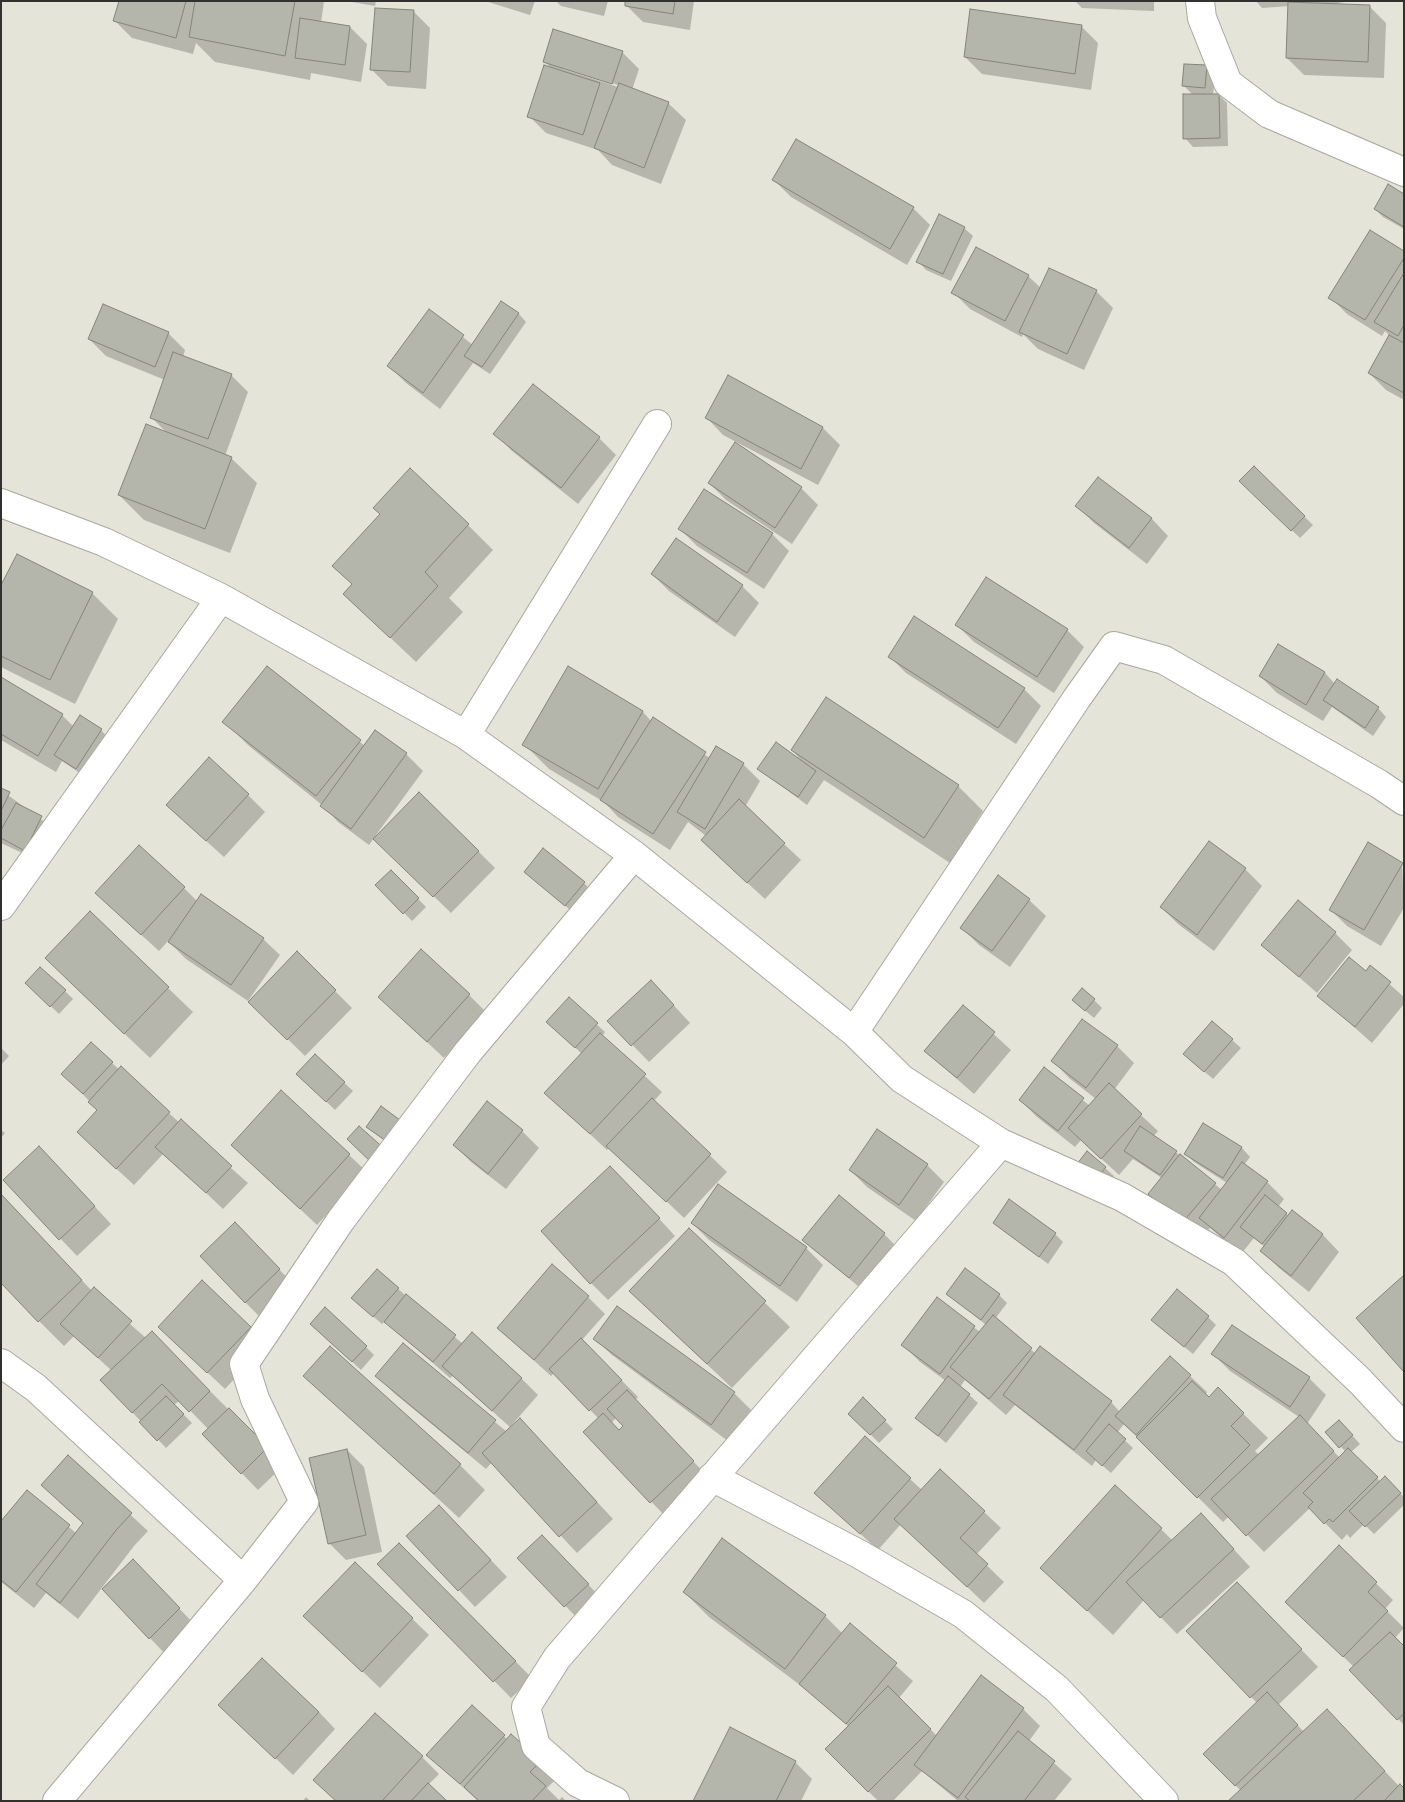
<!DOCTYPE html>
<html>
<head>
<meta charset="utf-8">
<style>
  body { margin:0 }
  #map { position:relative; width:1405px; height:1802px; overflow:hidden; background:#e4e4d9; font-family:"Nunito Sans",sans-serif }
  canvas { display:block }
  .frame { position:absolute; inset:0; border:2px solid #31312d; pointer-events:none }
</style>
</head>
<body>
<div id="map">
<canvas width="1405" height="1802"></canvas>
<div class="frame"></div>
</div>
<script>
const g = document.querySelector('canvas').getContext('2d');
g.lineJoin = 'round';
function fill(path, color) { g.fillStyle = color; g.fill(path, 'evenodd'); }
const toPath = rows => new Path2D(rows.map(r => 'M' + r).join(''));
function trace(path, color, width, dash) { g.strokeStyle = color; g.lineWidth = width; g.lineCap = dash ? 'butt' : 'round'; g.setLineDash(dash || []); g.stroke(path); }
const shadow = toPath([
  [120,1,324,1,321,23,350,27,367,44,361,82,311,73,310,80,215,62,196,43,193,54,132,38,115,21],
  [346,1,376,1,375,6],
  [485,1,535,1,530,15],
  [556,1,608,1,604,16,561,6],
  [627,1,694,1,690,30,643,22,626,5],
  [1075,1,1154,1,1154,11,1082,8],
  [1256,1,1351,1,1338,3,1338,5,1369,6,1386,23,1384,78,1304,75,1287,58,1290,6,1262,8],
  [413,11,430,28,426,89,388,86,371,69],
  [1081,26,1098,43,1091,90,982,74,965,57],
  [622,52,639,69,632,90,669,104,686,120,661,184,612,165,598,150,546,133,529,116,551,68,544,61],
  [563,67,618,85,618,87,563,69],
  [1206,67,1215,75,1213,95,1219,95,1227,103,1228,146,1193,147,1185,138,1193,95,1183,85],
  [774,180,913,208,930,225,907,265,791,197],
  [1404,195,1404,229,1383,217,1375,209],
  [964,228,973,236,951,281,926,270,918,261],
  [1404,253,1404,400,1386,390,1369,373,1390,336,1385,331,1382,336,1347,314,1330,297],
  [1028,276,1041,288,1096,291,1113,308,1084,370,1038,349,1023,334,1022,337,970,309,953,292],
  [104,306,169,334,185,350,183,357,231,375,248,392,225,456,231,458,257,483,230,553,144,520,119,495,167,433,151,417,165,380,106,356,89,339],
  [429,311,473,345,518,313,526,322,490,374,473,363,440,409,406,383,389,366],
  [728,377,823,428,840,445,818,485,723,435,707,418],
  [533,386,599,438,616,455,578,504,512,451,495,434],
  [1254,468,1313,525,1300,538,1241,481],
  [1098,478,1152,519,1168,536,1147,564,1094,523,1077,506],
  [709,483,801,488,818,505,792,544,726,500],
  [468,525,493,550,449,598,463,612,416,662,344,594],
  [680,529,772,534,789,551,764,589,697,546],
  [18,556,93,594,118,619,75,704,1,667,1,585],
  [652,574,742,586,759,603,735,637,669,591],
  [957,625,1067,630,1084,647,1054,693,974,642],
  [1279,645,1325,673,1335,684,1338,681,1378,708,1386,717,1373,736,1332,707,1323,721,1277,693,1260,676],
  [889,656,1024,689,1041,706,1016,744,906,673],
  [267,667,365,746,375,732,406,754,423,771,376,835,478,851,495,868,451,913,374,838,369,845,338,822,322,805,249,746,224,721],
  [568,668,643,712,651,721,710,758,716,748,743,764,760,781,745,807,801,860,765,899,719,857,706,836,688,822,670,850,618,817,604,802,549,769,524,744],
  [1,678,62,715,74,727,101,730,109,739,84,776,62,761,56,772,1,740],
  [792,750,958,786,983,811,950,863,824,780,807,805,759,769,804,764],
  [1,790,50,826,33,858,1,843],
  [248,795,265,812,224,857,185,822],
  [1209,842,1245,869,1262,886,1214,951,1178,924,1161,907],
  [1402,864,1404,908,1381,946,1347,926,1330,909],
  [391,871,426,907,412,921,377,885],
  [534,880,584,883,592,891,574,913],
  [184,888,197,901,263,939,280,955,248,1001,186,959,168,941,159,951,114,910],
  [1029,900,1046,916,1010,967,979,945,962,928],
  [1335,933,1352,950,1317,993,1263,945],
  [297,953,352,1008,305,1056,250,1002],
  [1370,967,1404,997,1404,1004,1372,1043,1319,996,1366,973],
  [27,983,65,991,73,999,59,1014],
  [71,983,168,988,193,1012,150,1058],
  [469,995,486,1012,444,1058,397,1014],
  [569,999,605,1032,602,1036,662,1092,654,1101,727,1172,684,1218,610,1148,607,1150,563,1109,582,1054,556,1030],
  [668,999,690,1023,649,1062,609,1021],
  [1094,1000,1102,1008,1094,1018,1082,1008],
  [963,1006,1011,1050,974,1094,925,1051],
  [1212,1022,1241,1048,1213,1079,1193,1062],
  [1117,1046,1134,1063,1114,1090,1158,1131,1153,1137,1181,1156,1222,1190,1227,1183,1194,1162,1186,1154,1204,1125,1242,1148,1250,1157,1244,1165,1267,1182,1284,1199,1278,1207,1289,1216,1292,1212,1323,1235,1339,1252,1309,1292,1279,1268,1262,1251,1265,1247,1254,1238,1241,1254,1210,1228,1200,1239,1149,1194,1162,1178,1133,1159,1119,1175,1081,1140,1075,1147,1037,1117,1020,1100,1045,1069,1090,1106,1096,1099,1069,1078,1053,1061],
  [1,1048,9,1056,1,1065],
  [315,1055,353,1091,335,1110,306,1082],
  [112,1063,248,1183,223,1209,164,1153,134,1185,95,1149,98,1110,71,1082],
  [381,1108,398,1151,367,1127],
  [1,1130,5,1133,1,1138],
  [522,1131,539,1148,506,1189,471,1162,454,1145],
  [232,1145,349,1155,366,1171,317,1225],
  [1088,1153,1114,1176,1105,1187],
  [56,1165,111,1224,77,1256,5,1180],
  [927,1165,944,1182,916,1221,867,1187,850,1170],
  [627,1184,675,1236,608,1300,591,1283],
  [1,1195,92,1291,146,1338,168,1349,284,1465,258,1490,204,1434,209,1430,180,1400,174,1405,192,1423,166,1448,102,1380,112,1371,74,1336,64,1346,39,1321],
  [692,1223,806,1248,823,1265,797,1302,709,1240],
  [994,1223,1055,1234,1063,1242,1048,1264],
  [689,1230,790,1327,732,1388,656,1316],
  [884,1234,901,1251,866,1293,804,1240],
  [252,1241,296,1287,262,1319,245,1302],
  [398,1289,463,1344,521,1378,538,1395,510,1427,537,1437,613,1519,577,1553,492,1462,486,1469,394,1393,377,1376,403,1345,507,1432,511,1428,453,1376,450,1378,385,1321,382,1324,361,1306],
  [948,1294,999,1295,1007,1303,995,1319,1036,1354,1111,1402,1120,1412,1190,1376,1207,1392,1205,1395,1209,1399,1218,1389,1268,1438,1255,1451,1259,1455,1299,1417,1230,1371,1213,1354,1309,1378,1326,1395,1307,1424,1340,1458,1346,1452,1327,1433,1339,1421,1360,1444,1351,1452,1381,1482,1393,1486,1404,1497,1404,1505,1374,1534,1364,1524,1350,1538,1347,1534,1342,1540,1310,1508,1264,1552,1229,1516,1223,1522,1124,1424,1117,1433,1133,1448,1111,1473,1096,1460,1092,1466,1015,1405,1006,1415,965,1380,960,1387,978,1403,946,1443,917,1418,946,1381,920,1362,903,1345,937,1299,980,1332,986,1325],
  [588,1297,605,1314,582,1340,638,1397,635,1400,710,1479,668,1519,584,1432,599,1419,554,1373,551,1376,498,1328],
  [617,1417,625,1426,620,1432,611,1423],
  [1208,1317,1216,1325,1193,1354,1161,1328],
  [250,1328,267,1344,225,1389,176,1343],
  [320,1332,366,1347,374,1355,361,1370],
  [595,1339,734,1393,751,1410,728,1441,612,1355],
  [305,1376,460,1465,485,1490,459,1518],
  [863,1399,893,1429,879,1443,850,1414],
  [865,1438,922,1490,984,1512,1001,1528,976,1555,1004,1582,984,1603,901,1524,878,1550,833,1509],
  [347,1450,364,1467,382,1552,346,1560,329,1543],
  [68,1457,148,1531,134,1546,78,1619,46,1593,34,1608,1,1582,1,1523,27,1492,76,1533,84,1524,59,1502],
  [456,1523,507,1577,475,1607,459,1590],
  [1161,1529,1173,1541,1218,1532,1250,1567,1177,1634,1144,1600,1113,1635,1042,1568],
  [399,1544,532,1678,511,1698,379,1564],
  [1339,1547,1393,1600,1385,1609,1404,1628,1395,1638,1404,1647,1404,1725,1351,1670,1354,1667,1304,1619],
  [558,1553,605,1602,582,1623,519,1558],
  [355,1563,429,1635,380,1688,322,1633],
  [150,1578,196,1626,166,1655,150,1638],
  [684,1592,825,1616,843,1634,850,1625,913,1681,899,1698,937,1736,981,1677,1023,1709,1040,1726,1029,1741,1072,1779,1054,1801,958,1801,922,1771,893,1801,878,1801,826,1749,849,1727,808,1691,709,1617],
  [1254,1600,1318,1667,1278,1705,1304,1732,1351,1736,1399,1786,1404,1801,1230,1801,1241,1791,1205,1754,1257,1703,1188,1631],
  [472,1706,508,1740,557,1778,547,1788,559,1800,562,1797,566,1801,477,1800,445,1771,428,1755],
  [319,1712,335,1729,293,1775,237,1721],
  [422,1757,439,1774,428,1785,445,1801,337,1801],
  [795,1762,812,1779,801,1801,695,1801],
  [306,1797,310,1801,303,1801]
]);
const building = toPath([
  [119,1,186,1,176,38,113,21,119,1],
  [195,1,295,1,285,56,189,37,195,1],
  [625,1,675,1,673,14,625,6,625,1],
  [1288,2,1370,5,1368,62,1286,58,1288,2],
  [375,8,414,10,410,72,370,70,375,8],
  [970,9,1082,25,1075,74,964,57,970,9],
  [300,18,350,26,345,65,295,58,300,18],
  [553,29,623,51,612,84,543,62,553,29],
  [1184,64,1207,65,1205,88,1182,86,1184,64],
  [544,65,600,83,583,135,527,117,544,65],
  [619,83,669,102,644,168,594,148,619,83],
  [1183,94,1219,94,1220,138,1183,139,1183,94],
  [796,139,914,207,890,249,772,180,796,139],
  [1388,184,1404,194,1404,227,1374,209,1388,184],
  [939,214,965,227,943,274,916,262,939,214],
  [1370,230,1404,251,1404,258,1365,320,1328,298,1370,230],
  [976,247,1029,275,1005,321,951,293,976,247],
  [1049,268,1097,290,1067,354,1019,332,1049,268],
  [1404,273,1404,325,1398,336,1374,322,1404,273],
  [501,301,519,313,482,367,464,356,501,301],
  [103,304,169,332,155,367,88,339,103,304],
  [429,309,464,335,423,393,387,366,429,309],
  [1389,335,1404,343,1404,393,1368,373,1389,335],
  [173,352,232,374,208,439,150,418,173,352],
  [728,375,823,427,801,469,705,418,728,375],
  [533,384,600,437,561,488,493,434,533,384],
  [146,424,232,457,205,529,118,495,146,424],
  [735,442,802,487,775,528,708,483,735,442],
  [1254,466,1305,516,1291,531,1239,481,1254,466],
  [410,468,469,524,425,572,438,586,390,638,343,594,352,584,332,566,380,514,373,508,410,468],
  [1098,477,1152,518,1129,548,1075,506,1098,477],
  [704,489,773,533,747,573,678,529,704,489],
  [676,538,743,585,717,622,651,574,676,538],
  [17,554,93,592,50,680,1,656,1,585,17,554],
  [986,577,1068,629,1037,677,955,625,986,577],
  [914,616,1025,688,998,728,888,657,914,616],
  [1278,644,1325,672,1306,705,1259,676,1278,644],
  [267,666,361,740,316,796,222,722,267,666],
  [568,666,643,711,598,789,522,745,568,666],
  [1,677,63,714,38,756,1,734,1,677],
  [1337,679,1379,707,1365,728,1323,700,1337,679],
  [826,697,959,785,924,838,791,750,826,697],
  [80,715,102,729,76,769,54,755,80,715],
  [653,717,706,752,653,834,600,800,653,717],
  [375,730,407,753,351,829,320,806,375,730],
  [776,742,816,771,798,797,757,769,776,742],
  [716,746,744,763,705,829,677,812,716,746],
  [209,757,249,794,206,841,166,805,209,757],
  [1,788,10,792,1,811,1,788],
  [419,792,479,851,433,897,373,839,419,792],
  [739,799,785,843,747,883,701,840,739,799],
  [16,803,42,816,25,851,1,838,1,830,16,803],
  [1209,841,1246,868,1197,935,1160,907,1209,841],
  [1368,842,1403,863,1364,930,1329,910,1368,842],
  [139,845,185,887,141,935,95,893,139,845],
  [543,848,585,882,565,906,524,872,543,848],
  [391,870,419,898,403,914,375,885,391,870],
  [998,875,1030,899,992,951,960,928,998,875],
  [201,894,264,938,231,985,168,942,201,894],
  [1298,900,1336,932,1299,977,1261,945,1298,900],
  [90,911,169,987,124,1034,45,958,90,911],
  [421,949,470,994,427,1042,378,997,421,949],
  [297,951,336,990,287,1040,248,1002,297,951],
  [1349,957,1366,971,1370,965,1391,982,1355,1027,1317,996,1349,957],
  [40,967,66,990,50,1007,25,983,40,967],
  [651,980,674,1005,631,1046,607,1021,651,980],
  [1082,988,1095,999,1085,1011,1072,1000,1082,988],
  [569,997,598,1023,575,1048,546,1022,569,997],
  [963,1005,995,1032,957,1078,924,1051,963,1005],
  [1082,1019,1118,1045,1086,1088,1051,1061,1082,1019],
  [1212,1021,1233,1039,1204,1072,1183,1054,1212,1021],
  [600,1033,646,1074,590,1134,544,1093,600,1033],
  [91,1042,113,1062,83,1094,61,1074,91,1042],
  [315,1054,345,1082,326,1102,296,1074,315,1054],
  [121,1066,170,1112,116,1169,77,1132,97,1110,88,1102,121,1066],
  [1044,1067,1084,1098,1058,1131,1019,1100,1044,1067],
  [1109,1083,1142,1114,1101,1159,1068,1128,1109,1083],
  [281,1090,350,1154,300,1209,231,1145,281,1090],
  [652,1098,711,1154,666,1202,606,1146,652,1098],
  [487,1101,523,1130,488,1174,453,1145,487,1101],
  [381,1106,404,1123,389,1143,366,1127,381,1106],
  [181,1119,232,1166,206,1193,155,1147,181,1119],
  [1203,1123,1242,1147,1223,1178,1184,1154,1203,1123],
  [359,1126,387,1151,374,1165,347,1139,359,1126],
  [1140,1126,1177,1151,1160,1175,1124,1151,1140,1126],
  [877,1129,928,1164,899,1205,849,1170,877,1129],
  [39,1146,95,1206,59,1240,3,1180,39,1146],
  [1087,1151,1106,1167,1096,1179,1077,1164,1087,1151],
  [1180,1154,1216,1183,1182,1223,1148,1194,1180,1154],
  [1242,1162,1268,1181,1224,1238,1199,1218,1242,1162],
  [610,1166,660,1218,590,1284,541,1231,610,1166],
  [718,1184,807,1247,780,1286,691,1223,718,1184],
  [1,1194,82,1280,38,1322,1,1283,1,1194],
  [839,1195,885,1233,849,1278,802,1240,839,1195],
  [1265,1195,1287,1213,1262,1244,1240,1227,1265,1195],
  [1009,1199,1056,1233,1039,1257,993,1223,1009,1199],
  [1292,1210,1323,1234,1291,1276,1260,1251,1292,1210],
  [235,1222,280,1269,245,1303,200,1256,235,1222],
  [689,1228,766,1301,707,1364,629,1291,689,1228],
  [552,1264,589,1296,534,1360,497,1328,552,1264],
  [965,1268,1000,1294,981,1320,946,1294,965,1268],
  [377,1269,399,1288,373,1317,351,1298,377,1269],
  [1404,1275,1404,1370,1403,1371,1356,1318,1404,1275],
  [202,1280,251,1327,207,1373,158,1327,202,1280],
  [94,1287,132,1321,98,1358,60,1324,94,1287],
  [1177,1289,1209,1316,1184,1347,1151,1320,1177,1289],
  [406,1294,456,1335,433,1362,384,1322,406,1294],
  [937,1297,975,1326,940,1374,901,1345,937,1297],
  [617,1306,735,1392,711,1425,593,1339,617,1306],
  [325,1307,367,1346,352,1362,310,1324,325,1307],
  [993,1315,1032,1348,989,1399,950,1367,993,1315],
  [1232,1325,1310,1377,1290,1407,1211,1354,1232,1325],
  [152,1331,210,1391,189,1412,162,1384,132,1413,100,1380,152,1331],
  [472,1332,522,1378,492,1411,442,1366,472,1332],
  [581,1338,622,1380,589,1411,549,1369,581,1338],
  [403,1343,496,1420,468,1453,375,1376,403,1343],
  [330,1346,461,1464,434,1494,303,1376,330,1346],
  [1040,1346,1112,1401,1074,1450,1003,1395,1040,1346],
  [1170,1356,1191,1375,1136,1435,1115,1416,1170,1356],
  [948,1376,970,1394,938,1436,915,1418,948,1376],
  [1192,1381,1209,1397,1218,1387,1244,1413,1231,1426,1250,1445,1197,1498,1136,1437,1192,1381],
  [627,1390,694,1461,650,1503,583,1432,603,1413,619,1430,623,1426,607,1409,627,1390],
  [166,1396,184,1414,157,1441,139,1422,166,1396],
  [863,1397,886,1420,870,1435,848,1414,863,1397],
  [229,1408,268,1447,241,1474,202,1434,229,1408],
  [1300,1415,1334,1451,1246,1536,1211,1499,1300,1415],
  [520,1418,597,1502,559,1537,482,1453,520,1418],
  [1339,1420,1353,1435,1339,1448,1325,1432,1339,1420],
  [1109,1424,1126,1439,1102,1466,1086,1451,1109,1424],
  [865,1436,911,1478,860,1534,814,1493,865,1436],
  [1348,1448,1378,1477,1333,1522,1329,1519,1324,1524,1308,1507,1313,1502,1303,1493,1348,1448],
  [347,1449,366,1535,328,1544,309,1458,347,1449],
  [68,1455,132,1513,117,1529,60,1603,36,1584,83,1523,41,1485,68,1455],
  [940,1469,985,1511,960,1538,988,1564,967,1587,894,1519,940,1469],
  [1385,1476,1401,1493,1365,1527,1349,1511,1385,1476],
  [1115,1485,1162,1528,1087,1611,1040,1568,1115,1485],
  [27,1490,70,1525,16,1592,1,1580,1,1521,27,1490],
  [439,1505,491,1560,458,1591,406,1536,439,1505],
  [1201,1513,1234,1549,1160,1618,1126,1582,1201,1513],
  [542,1535,589,1584,564,1607,517,1558,542,1535],
  [722,1538,826,1615,785,1669,683,1592,722,1538],
  [399,1543,516,1661,493,1682,377,1564,399,1543],
  [1339,1545,1377,1582,1368,1592,1388,1611,1343,1657,1285,1602,1339,1545],
  [133,1559,180,1608,149,1639,102,1589,133,1559],
  [355,1562,413,1618,362,1672,303,1616,355,1562],
  [1237,1582,1302,1649,1250,1698,1186,1631,1237,1582],
  [850,1623,897,1663,846,1724,799,1684,850,1623],
  [1390,1632,1404,1646,1404,1714,1397,1720,1349,1670,1390,1632],
  [262,1658,319,1712,275,1759,218,1705,262,1658],
  [981,1675,1024,1708,958,1798,914,1765,981,1675],
  [888,1686,931,1729,868,1792,825,1749,888,1686],
  [1267,1692,1298,1725,1235,1786,1203,1754,1267,1692],
  [472,1705,505,1735,460,1784,426,1755,472,1705],
  [1327,1709,1385,1771,1353,1801,1228,1801,1327,1709],
  [375,1713,423,1756,382,1801,336,1801,313,1780,375,1713],
  [730,1727,796,1761,776,1801,693,1801,730,1727],
  [1018,1731,1055,1761,1024,1801,970,1801,965,1797,1018,1731],
  [511,1734,541,1761,530,1772,546,1786,532,1801,479,1801,464,1787,511,1734],
  [428,1783,447,1801,411,1801,428,1783],
  [1400,1784,1404,1788,1404,1801,1384,1801,1400,1784]
]);
const street = toPath([
  [1200,1,1202,18,1228,83,1269,114,1404,172],
  [1,503,104,542,221,598,466,735,634,855,854,1032,902,1079,1001,1143,1122,1197,1234,1262,1360,1381,1404,1428],
  [466,735,657,424],
  [1,906,221,598],
  [854,1032,1077,698,1114,646,1164,660,1379,784,1404,801],
  [1,1363,36,1388,243,1580],
  [712,1477,859,1554,963,1614,1057,1689,1164,1801],
  [57,1801,243,1580,304,1502,255,1399,244,1364,341,1220,468,1052,634,855],
  [615,1801,578,1783,536,1746,526,1707,557,1658,1001,1143]
]);
fill(shadow, '#0003');
fill(building, '#b5b6ab');
trace(building, '#84847a', 1);
trace(street, '#a8a99e', 30);
trace(street, '#fff', 28);
</script>
</body>
</html>
